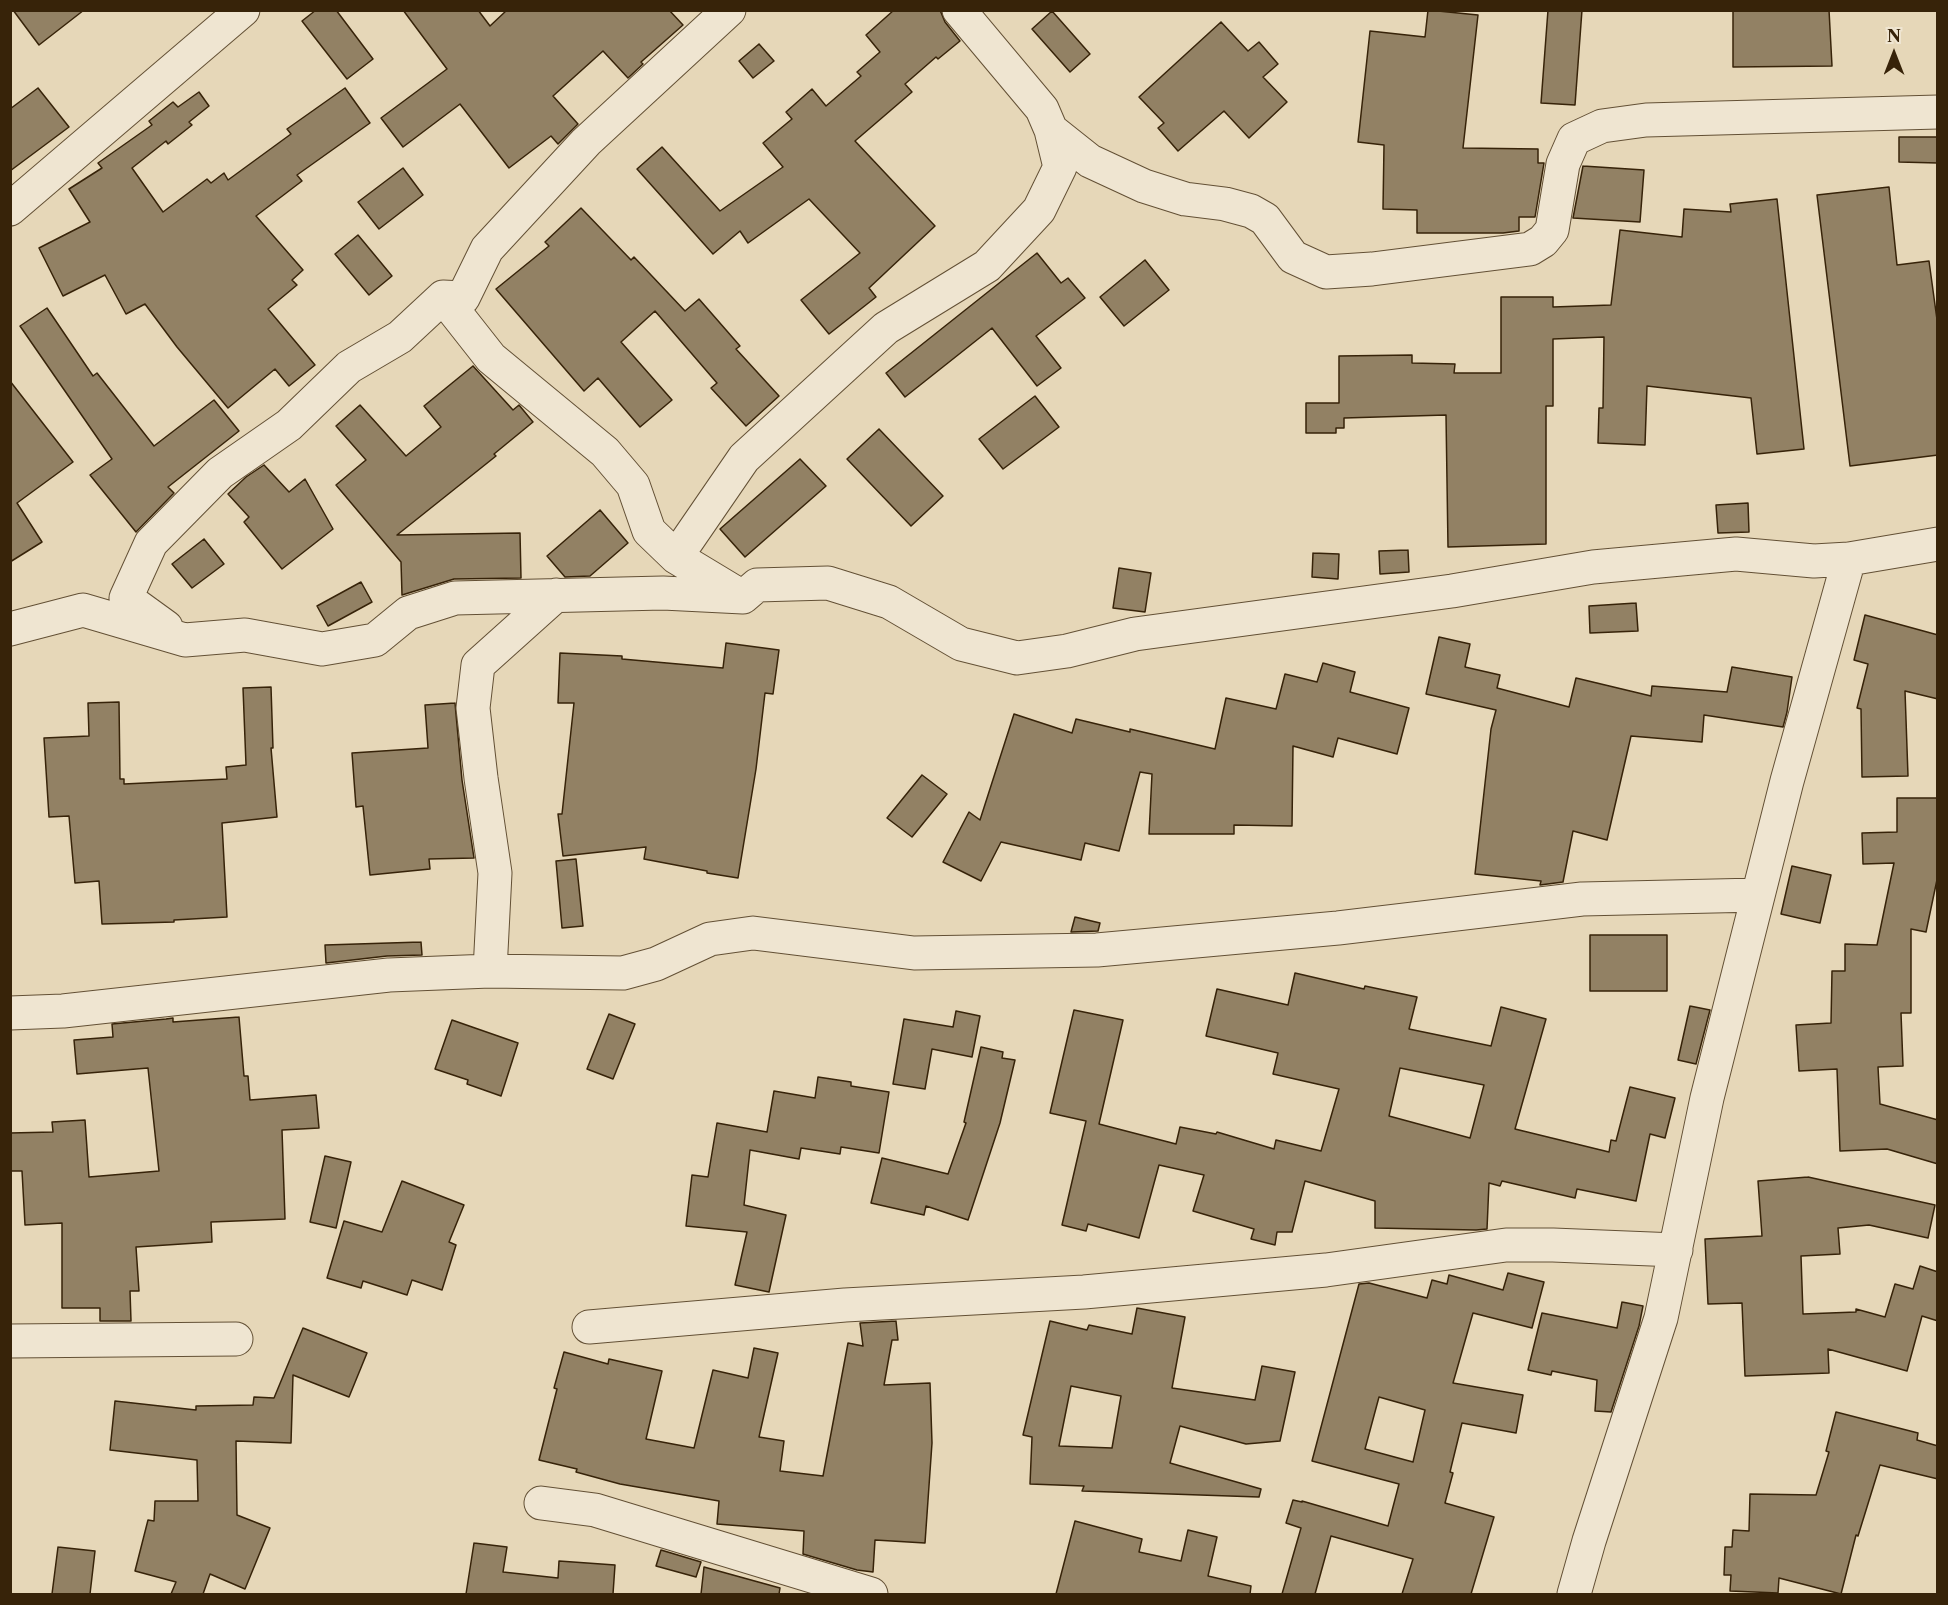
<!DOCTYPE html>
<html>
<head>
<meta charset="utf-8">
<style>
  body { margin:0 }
  #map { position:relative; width:1948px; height:1605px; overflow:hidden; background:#e6d7b8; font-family:"Libre Caslon Text",serif }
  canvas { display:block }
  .frame { position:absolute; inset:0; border:12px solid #372309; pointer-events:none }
  .north { position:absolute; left:1864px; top:24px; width:60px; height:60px; -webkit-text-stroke:4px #efe5d1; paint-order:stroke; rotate:0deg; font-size:16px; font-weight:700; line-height:24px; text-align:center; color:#372309 }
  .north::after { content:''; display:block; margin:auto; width:21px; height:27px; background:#372309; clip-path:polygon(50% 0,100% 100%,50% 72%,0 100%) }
</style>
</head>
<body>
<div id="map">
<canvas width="1948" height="1605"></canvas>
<div class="frame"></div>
<div class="north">N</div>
</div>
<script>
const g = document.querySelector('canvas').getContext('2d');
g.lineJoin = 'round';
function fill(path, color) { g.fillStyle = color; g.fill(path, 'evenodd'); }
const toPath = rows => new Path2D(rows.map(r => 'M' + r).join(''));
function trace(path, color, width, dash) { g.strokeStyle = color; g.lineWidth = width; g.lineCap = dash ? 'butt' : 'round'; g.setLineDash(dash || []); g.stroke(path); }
const building = toPath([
  [13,10,84,10,39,45,13,10],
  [316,10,336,10,373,59,347,79,302,21,316,10],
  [403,10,478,10,490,26,507,10,669,10,683,25,641,62,643,64,628,78,603,51,553,96,578,124,558,144,551,136,509,168,460,104,403,147,381,118,447,69,403,10],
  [894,10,940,10,945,22,960,41,938,59,936,57,905,84,912,92,855,141,935,226,869,288,876,297,829,334,801,300,860,253,809,199,748,243,740,231,713,254,637,169,662,147,720,211,783,167,763,143,792,119,786,112,812,89,826,106,861,76,857,72,880,52,866,35,894,10],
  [1428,10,1478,15,1463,148,1538,149,1538,163,1544,163,1535,217,1519,217,1519,231,1503,233,1417,233,1417,210,1383,209,1384,145,1358,142,1370,31,1425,37,1428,10],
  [1548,10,1582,10,1575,105,1541,103,1548,10],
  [1733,10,1829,10,1832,66,1733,67,1733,10],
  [1052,11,1090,54,1070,72,1032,29,1052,11],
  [1221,22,1248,51,1259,42,1278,64,1263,77,1287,102,1249,138,1224,111,1178,151,1158,128,1164,123,1139,97,1221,22],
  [759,44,774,61,753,78,739,61,759,44],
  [38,88,69,127,10,171,10,109,38,88],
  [345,88,370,123,297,175,302,181,256,216,303,270,292,280,297,285,268,309,315,365,289,386,275,369,228,408,177,347,145,304,126,314,105,275,63,296,39,248,90,222,69,189,102,168,98,163,152,125,149,121,173,102,178,107,199,92,209,106,189,122,192,125,168,144,166,141,132,168,163,212,207,179,211,183,224,173,228,180,291,134,287,129,345,88],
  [1899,137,1938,137,1938,163,1899,162,1899,137],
  [1583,166,1644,170,1640,222,1573,218,1583,166],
  [403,168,423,195,379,229,358,202,403,168],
  [1889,187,1897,265,1929,261,1938,327,1938,455,1850,466,1817,195,1889,187],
  [1777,199,1804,449,1757,454,1751,398,1647,386,1645,445,1598,443,1599,408,1603,408,1604,337,1553,339,1553,406,1546,406,1546,544,1448,547,1446,415,1344,418,1344,428,1336,428,1336,433,1306,433,1306,403,1339,403,1339,356,1412,355,1412,363,1455,364,1454,373,1501,373,1501,297,1553,297,1553,307,1611,305,1620,230,1682,237,1684,209,1731,212,1730,204,1777,199],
  [581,208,631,260,634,257,685,311,699,299,740,346,736,349,779,396,746,426,711,388,717,383,655,311,621,342,672,400,640,427,598,378,584,391,496,289,549,246,545,242,581,208],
  [358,235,392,276,369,295,335,254,358,235],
  [1037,253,1061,283,1068,278,1085,298,1036,336,1061,368,1037,386,992,328,905,397,886,373,1037,253],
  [1145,260,1169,290,1124,326,1100,297,1145,260],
  [47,308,93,376,97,373,154,446,214,400,239,431,168,487,174,493,136,532,90,475,112,459,20,326,47,308],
  [473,366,513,410,519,405,533,422,494,454,496,456,397,535,520,533,521,578,454,579,402,595,401,562,336,485,366,460,336,426,360,405,406,456,441,427,424,406,473,366],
  [10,381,73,462,17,503,42,542,10,562,10,381],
  [1035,396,1059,427,1003,469,979,439,1035,396],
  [879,429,943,496,911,526,847,459,879,429],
  [800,459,826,486,745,557,720,529,800,459],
  [264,465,289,492,305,479,333,529,282,569,244,522,249,517,228,494,246,477,264,465],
  [1748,503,1749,532,1718,533,1716,505,1748,503],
  [600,510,628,543,590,576,565,577,547,556,600,510],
  [204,539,224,564,192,588,172,564,204,539],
  [1408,550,1409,572,1380,574,1379,551,1408,550],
  [1313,553,1339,554,1338,579,1312,577,1313,553],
  [1119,568,1151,573,1145,612,1113,608,1119,568],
  [361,582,372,602,328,626,317,606,361,582],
  [1636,603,1638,631,1590,633,1589,606,1636,603],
  [1865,615,1938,635,1938,699,1905,691,1908,776,1862,777,1861,709,1857,708,1868,664,1854,660,1865,615],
  [1439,637,1470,644,1465,667,1500,675,1497,688,1569,707,1576,678,1651,696,1652,686,1727,692,1732,667,1792,677,1787,712,1783,727,1704,715,1702,742,1631,736,1607,840,1573,831,1563,882,1540,885,1541,881,1475,874,1491,729,1496,710,1426,694,1439,637],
  [726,643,779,650,773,694,765,693,756,769,738,878,707,873,707,871,644,859,646,847,563,856,558,814,562,814,574,703,558,703,560,653,622,656,622,659,723,668,726,643],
  [1323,663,1355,672,1350,692,1409,708,1397,754,1338,738,1333,757,1293,746,1292,826,1234,825,1234,834,1149,834,1152,774,1140,772,1119,851,1085,843,1081,860,1001,842,981,881,943,862,969,812,980,820,1014,714,1072,733,1076,719,1130,732,1130,729,1215,749,1226,698,1276,709,1285,674,1317,682,1323,663],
  [271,687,273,748,271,748,277,817,222,823,227,917,174,920,174,922,102,924,99,881,75,883,69,816,49,817,44,738,89,736,88,703,119,702,120,779,124,779,124,784,227,779,226,767,246,765,243,688,271,687],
  [455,703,462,780,474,858,429,859,430,869,370,875,363,806,356,807,352,753,428,748,425,705,455,703],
  [922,775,947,794,912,837,887,818,922,775],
  [1897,798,1938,798,1938,875,1926,932,1911,929,1911,1013,1901,1013,1903,1066,1878,1067,1880,1104,1938,1120,1938,1164,1887,1149,1840,1151,1837,1069,1799,1071,1796,1025,1831,1023,1832,971,1845,971,1845,944,1877,945,1894,863,1863,864,1862,833,1897,832,1897,798],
  [576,859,583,926,562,928,556,861,576,859],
  [1792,866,1831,875,1820,923,1781,914,1792,866],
  [1075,917,1100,923,1098,931,1071,932,1075,917],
  [1590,935,1667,935,1667,991,1590,991,1590,935],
  [421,942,422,955,387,956,326,963,325,945,421,942],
  [1295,973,1364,989,1365,986,1417,997,1409,1029,1491,1046,1501,1007,1546,1019,1515,1129,1609,1152,1611,1140,1616,1141,1630,1087,1675,1098,1665,1138,1650,1134,1636,1201,1577,1189,1575,1198,1502,1181,1500,1186,1489,1183,1487,1229,1476,1230,1375,1228,1375,1201,1305,1181,1292,1232,1277,1232,1275,1245,1251,1239,1254,1229,1193,1211,1204,1175,1159,1165,1139,1238,1088,1224,1086,1231,1062,1225,1086,1121,1050,1113,1074,1010,1123,1020,1099,1124,1176,1144,1180,1127,1216,1134,1217,1132,1274,1149,1276,1140,1321,1151,1339,1089,1273,1074,1278,1053,1206,1036,1217,989,1288,1005,1295,973],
  [1400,1068,1484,1085,1470,1138,1389,1116,1400,1068],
  [1690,1006,1710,1010,1696,1064,1678,1060,1690,1006],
  [956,1011,980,1016,972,1057,932,1049,925,1089,893,1084,904,1019,953,1027,956,1011],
  [609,1014,635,1024,613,1079,587,1069,609,1014],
  [239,1017,244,1076,248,1076,250,1100,316,1095,319,1128,282,1130,285,1219,211,1222,212,1242,136,1247,139,1291,130,1291,131,1321,100,1321,100,1308,62,1308,62,1223,25,1225,22,1171,10,1171,10,1133,53,1132,52,1122,85,1120,89,1177,159,1171,148,1068,77,1074,74,1040,113,1037,112,1024,166,1019,173,1018,173,1022,239,1017],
  [452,1020,518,1043,501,1096,467,1084,468,1080,435,1069,452,1020],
  [981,1047,1003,1052,1002,1058,1015,1060,1000,1123,968,1220,926,1206,924,1215,871,1203,882,1158,948,1174,966,1123,964,1122,981,1047],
  [818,1077,851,1082,851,1086,889,1092,879,1153,841,1147,840,1154,801,1148,799,1159,750,1150,744,1205,786,1215,769,1292,735,1285,747,1232,686,1226,692,1175,708,1177,717,1123,767,1132,774,1091,815,1098,818,1077],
  [325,1156,351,1162,336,1228,310,1222,325,1156],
  [1808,1177,1935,1205,1928,1238,1869,1225,1838,1228,1840,1254,1801,1256,1803,1314,1856,1312,1856,1309,1885,1317,1895,1284,1913,1289,1920,1266,1938,1272,1938,1321,1922,1316,1907,1371,1828,1349,1829,1373,1745,1376,1742,1303,1708,1304,1705,1239,1762,1236,1758,1181,1808,1177],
  [402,1181,464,1205,449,1242,456,1245,442,1290,412,1280,407,1295,363,1281,361,1288,327,1278,344,1221,382,1232,402,1181],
  [1508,1273,1544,1282,1532,1328,1473,1313,1453,1383,1523,1395,1516,1433,1462,1423,1450,1472,1453,1473,1445,1503,1494,1517,1471,1594,1402,1594,1413,1559,1331,1536,1315,1594,1282,1594,1301,1528,1286,1523,1293,1500,1302,1502,1302,1501,1388,1526,1399,1484,1312,1461,1359,1284,1369,1283,1427,1298,1432,1280,1447,1284,1449,1275,1503,1290,1508,1273],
  [1379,1397,1425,1410,1413,1462,1365,1449,1379,1397],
  [1622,1302,1643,1306,1639,1326,1611,1412,1595,1411,1597,1380,1552,1371,1551,1375,1528,1370,1542,1313,1617,1328,1622,1302],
  [1137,1308,1185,1317,1172,1388,1255,1400,1262,1366,1295,1372,1280,1441,1246,1444,1180,1426,1170,1463,1261,1489,1259,1497,1082,1491,1084,1486,1030,1484,1032,1437,1023,1435,1050,1321,1087,1330,1089,1325,1132,1334,1137,1308],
  [1071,1386,1121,1396,1112,1448,1059,1446,1071,1386],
  [896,1321,898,1340,892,1340,884,1385,930,1383,932,1443,925,1543,875,1540,873,1572,857,1570,803,1554,804,1531,717,1524,719,1501,620,1484,576,1472,577,1469,539,1460,557,1389,554,1388,564,1352,608,1364,609,1359,662,1371,646,1439,694,1448,713,1370,748,1378,754,1348,778,1353,759,1437,784,1441,780,1471,823,1476,848,1343,863,1346,860,1323,896,1321],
  [303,1328,367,1353,349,1397,293,1375,291,1443,236,1441,237,1515,270,1528,245,1589,210,1574,203,1594,171,1594,176,1582,135,1571,148,1520,154,1521,155,1501,198,1501,197,1460,110,1450,115,1401,196,1410,196,1406,253,1405,254,1397,274,1398,303,1328],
  [1836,1412,1918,1433,1917,1440,1938,1446,1938,1479,1880,1465,1858,1536,1856,1535,1841,1594,1779,1578,1778,1593,1730,1591,1731,1575,1724,1575,1725,1547,1732,1547,1733,1530,1749,1531,1750,1494,1816,1495,1829,1452,1826,1451,1836,1412],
  [1075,1521,1142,1539,1139,1552,1181,1561,1188,1530,1217,1537,1208,1576,1251,1586,1250,1594,1056,1594,1075,1521],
  [474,1543,507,1547,503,1572,558,1578,559,1561,615,1565,613,1594,466,1594,474,1543],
  [58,1547,95,1551,90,1594,52,1594,58,1547],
  [661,1550,701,1562,696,1577,656,1566,661,1550],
  [704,1567,780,1588,779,1594,701,1594,704,1567]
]);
const minor = toPath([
  [729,10,586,142,487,249,463,298,443,297,491,358,605,452,633,485,649,531,676,557,739,595],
  [1051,130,1090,161,1144,186,1185,199,1225,204,1251,211,1265,219,1293,257,1326,272,1372,269,1530,249,1543,241,1552,230,1563,164,1574,139,1602,126,1646,120,1938,112],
  [10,209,243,10],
  [676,557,744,458,886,328,987,266,1039,210,1060,167,1051,130,1042,109,959,10],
  [166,627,126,598,151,543,220,473,289,425,349,367,400,337,443,297],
  [10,629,83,610,185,640,245,635,322,649,375,640,408,613,455,598,663,593,743,597,757,585,828,583,889,602,961,644,1017,658,1067,651,1135,634,1452,591,1593,567,1736,554,1814,561,1849,559,1938,544],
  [490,971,495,873,481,778,473,708,478,665,556,595],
  [10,1013,63,1011,389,975,490,971,623,973,656,964,710,939,753,933,914,953,1097,950,1338,928,1582,899,1758,895],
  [589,1327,845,1305,1084,1292,1326,1270,1506,1245,1553,1245,1676,1250],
  [10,1341,236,1339],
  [541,1503,595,1510,871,1594],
  [1574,1594,1589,1541,1661,1318,1707,1098,1787,781,1849,559]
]);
fill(building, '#928164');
trace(building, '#372309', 1.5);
trace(minor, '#635035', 35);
trace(minor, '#efe5d1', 33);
</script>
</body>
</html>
